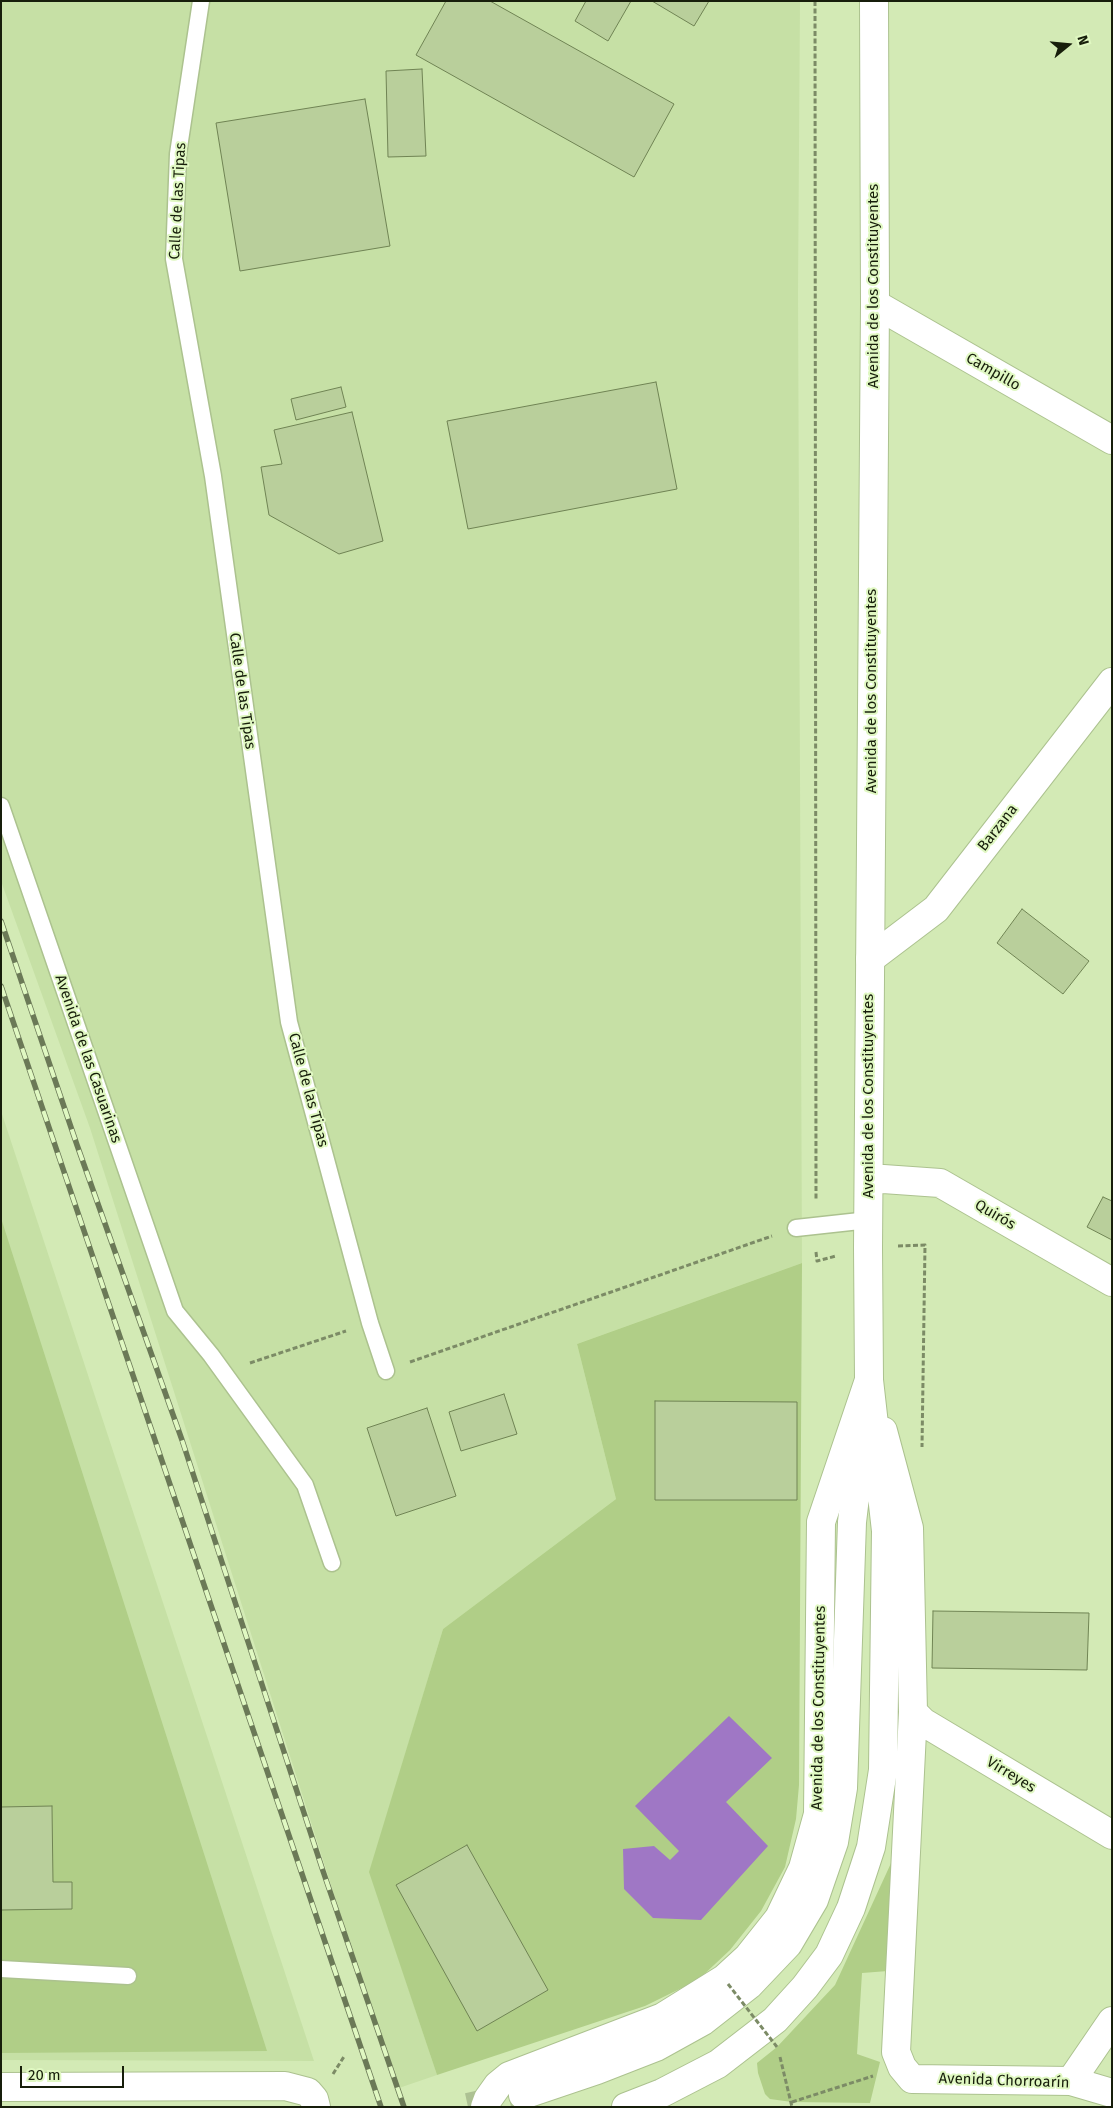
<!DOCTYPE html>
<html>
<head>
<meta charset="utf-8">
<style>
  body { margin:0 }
  #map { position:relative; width:1113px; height:2108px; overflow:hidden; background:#d3eab5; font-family:"Fira Sans",sans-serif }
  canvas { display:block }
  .frame { position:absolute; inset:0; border:2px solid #171e0b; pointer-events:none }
  .north { position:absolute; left:1043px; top:20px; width:50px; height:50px; -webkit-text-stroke:4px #e0f8c2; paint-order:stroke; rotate:73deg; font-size:14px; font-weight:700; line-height:20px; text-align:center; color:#171e0b }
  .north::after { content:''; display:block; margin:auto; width:18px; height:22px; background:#171e0b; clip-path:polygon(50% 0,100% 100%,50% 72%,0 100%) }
  .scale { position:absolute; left:20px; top:2066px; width:104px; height:22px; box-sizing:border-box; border:2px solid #171e0b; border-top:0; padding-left:6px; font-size:15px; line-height:18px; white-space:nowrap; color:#171e0b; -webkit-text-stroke:4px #e0f8c2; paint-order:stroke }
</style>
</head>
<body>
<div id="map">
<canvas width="1113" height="2108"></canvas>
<div class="frame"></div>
<div class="north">N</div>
<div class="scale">20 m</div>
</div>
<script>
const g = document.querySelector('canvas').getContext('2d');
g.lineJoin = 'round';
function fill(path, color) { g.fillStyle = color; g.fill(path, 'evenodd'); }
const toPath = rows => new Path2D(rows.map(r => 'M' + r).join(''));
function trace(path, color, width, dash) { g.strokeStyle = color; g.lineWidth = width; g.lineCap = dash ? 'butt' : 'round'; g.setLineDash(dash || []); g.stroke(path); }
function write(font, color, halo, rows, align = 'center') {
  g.font = font + ' "Fira Sans",sans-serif'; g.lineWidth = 4; g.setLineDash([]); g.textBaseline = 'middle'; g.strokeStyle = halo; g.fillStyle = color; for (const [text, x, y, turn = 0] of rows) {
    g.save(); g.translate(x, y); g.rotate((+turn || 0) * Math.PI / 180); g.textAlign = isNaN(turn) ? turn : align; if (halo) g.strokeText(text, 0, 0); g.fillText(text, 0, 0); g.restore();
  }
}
const built = toPath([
  [1,1,800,1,798,292,802,1263,577,1344,616,1499,443,1629,370,1872,437,2075,396,2089,90,1128,1,881],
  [1,1111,314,2061,1,2060]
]);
const green = toPath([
  [1,1218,267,2051,1,2053],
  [802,1263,799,1785,796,1819,785,1867,761,1911,730,1950,698,1980,645,2006,437,2075,369,1872,443,1629,616,1499,577,1344],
  [892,1861,888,1971,862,1973,857,2054,880,2062,870,2103,792,2102,770,2099,765,2094,758,2073,757,2063,777,2047,835,1985]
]);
const water = toPath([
  [729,1716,772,1758,726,1802,768,1846,701,1920,653,1918,624,1889,623,1849,654,1846,670,1860,679,1851,635,1806]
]);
const building = toPath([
  [446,1,490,1,674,104,634,177,416,55,446,1],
  [586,1,631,1,608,41,575,21,586,1],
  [652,1,709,1,694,26,652,1],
  [422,69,426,156,388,157,386,71,422,69],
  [365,99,390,246,240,271,216,123,365,99],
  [656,382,677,489,468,529,447,421,656,382],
  [341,387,346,407,296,420,291,399,341,387],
  [352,412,383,541,339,554,269,515,261,467,282,464,274,430,352,412],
  [1022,909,1089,961,1063,994,997,943,1022,909],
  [1103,1197,1112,1201,1112,1240,1087,1227,1103,1197],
  [504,1394,517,1434,461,1451,449,1412,504,1394],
  [655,1401,797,1402,797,1500,655,1500,655,1401],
  [427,1408,456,1496,396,1516,367,1428,427,1408],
  [933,1611,1089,1613,1087,1670,932,1668,933,1611],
  [52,1806,53,1882,72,1882,72,1909,1,1910,1,1807,52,1806],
  [467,1845,548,1990,477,2031,396,1885,467,1845]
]);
const secondaryTunnel = toPath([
  [468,2107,523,2095]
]);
const path = toPath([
  [815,1,816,1201],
  [898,1246,925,1245,922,1447],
  [816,1252,817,1261,836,1256],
  [410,1362,772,1236],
  [250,1363,346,1331],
  [780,2057,792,2107],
  [333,2074,345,2055],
  [792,2102,873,2076]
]);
const lane = toPath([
  [201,1,178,154,174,259,213,476,289,1022,370,1323,386,1371],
  [1,806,175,1311,211,1355,305,1485,332,1563],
  [796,1228,869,1220],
  [1,1969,128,1976]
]);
const street = toPath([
  [875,304,1112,440],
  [870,959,936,909,1112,682],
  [883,1431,909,1528,913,1712,896,2052,902,2067,912,2079,1071,2081,1112,2093],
  [913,1712,923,1722,1112,1835],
  [1071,2081,1112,2021],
  [485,2107,488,2099,498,2085,509,2076,663,2017,724,1979,748,1957,779,1918,803,1868,818,1814,821,1522,869,1380]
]);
const secondary = toPath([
  [869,1178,940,1183,1112,1282],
  [1,2087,285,2086,308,2092,314,2099,316,2107],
  [523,2095,597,2070,656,2047,703,2021,749,1985,788,1944,814,1900,834,1842,843,1788,852,1522,863,1429],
  [626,2107,662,2093,718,2064,775,2020,805,1987,829,1955,851,1908,871,1847,883,1770,886,1531,869,1380,868,1247,875,304,874,1]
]);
const rail = toPath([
  [1,921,77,1145,182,1440,323,1871,404,2107],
  [1,986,381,2107]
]);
const pathBridge = toPath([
  [728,1984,777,2047]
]);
const streetNames = [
  ["Calle de las Tipas",178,201,-87],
  ["Avenida de los Constituyentes",874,286,-90],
  ["Campillo",993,372,30],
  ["Calle de las Tipas",242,691,82],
  ["Avenida de los Constituyentes",872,691,-90],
  ["Barzana",998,828,-52],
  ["Avenida de las Casuarinas",88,1059,71],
  ["Calle de las Tipas",308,1090,75],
  ["Avenida de los Constituyentes",869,1096,-90],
  ["Quirós",995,1215,30],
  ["Avenida de los Constituyentes",819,1708,-89],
  ["Virreyes",1011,1775,31],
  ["Avenida Chorroarín",1004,2081,2]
];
fill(built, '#c6e0a5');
fill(green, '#b0ce87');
fill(water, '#9f77c5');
fill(building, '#b9cf9b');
trace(building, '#708454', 1);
trace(secondaryTunnel, '#adc193', 28, [28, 14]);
trace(lane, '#acc28f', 19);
trace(street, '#acc28f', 30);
trace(secondary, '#acc28f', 30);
trace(path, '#7c8b66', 3, [5, 2.5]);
trace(lane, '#fff', 16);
trace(street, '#fff', 28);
trace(secondary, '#fff', 28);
trace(rail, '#6b7957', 5.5);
trace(rail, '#e0f8c2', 4, [11]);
trace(pathBridge, '#7c8b66', 3, [5, 2.5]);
write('15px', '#171e0b', '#e0f8c2', streetNames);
</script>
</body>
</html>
